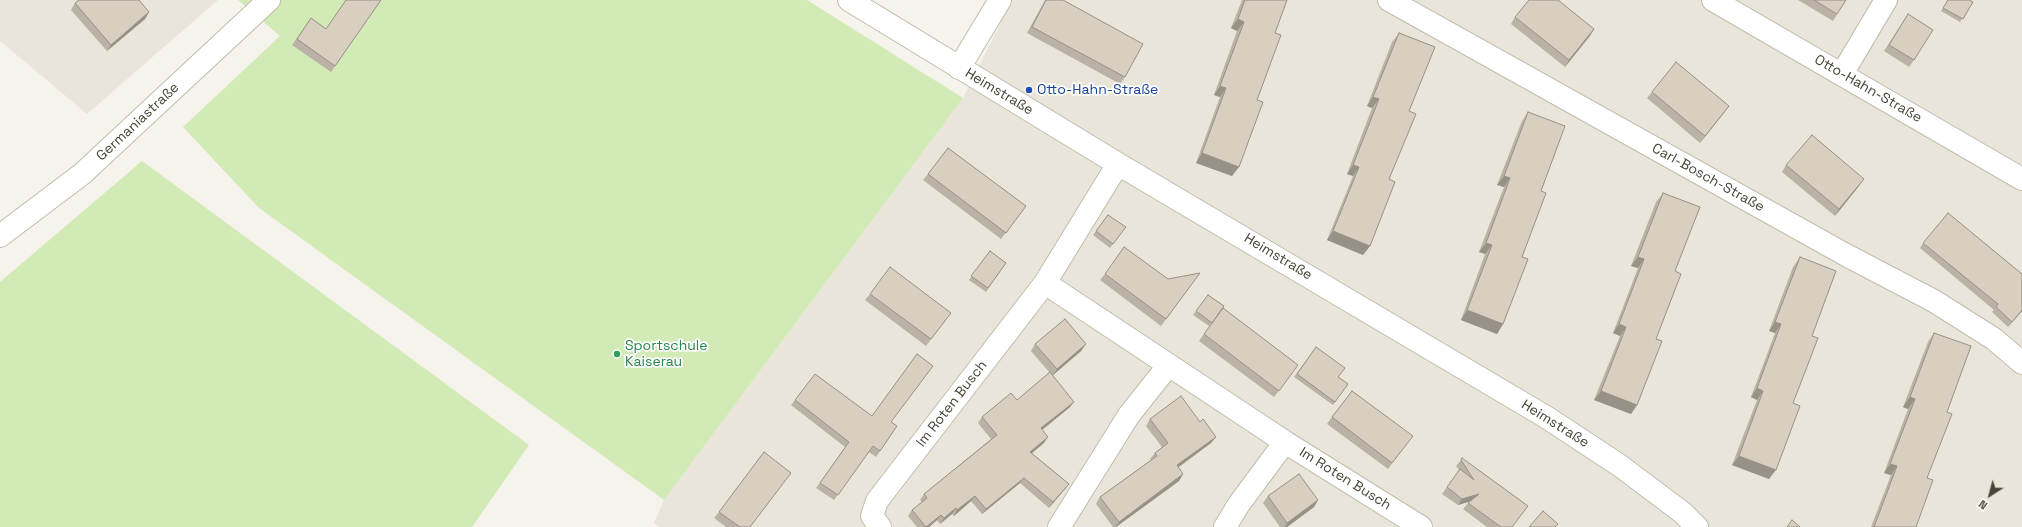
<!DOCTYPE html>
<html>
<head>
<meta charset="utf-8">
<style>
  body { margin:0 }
  #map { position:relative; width:2022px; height:527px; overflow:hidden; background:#f6f3ec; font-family:"Space Grotesk",sans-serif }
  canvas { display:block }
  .north { position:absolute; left:1970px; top:475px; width:40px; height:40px; -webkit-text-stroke:3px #fff; paint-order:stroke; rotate:216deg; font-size:11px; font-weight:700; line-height:16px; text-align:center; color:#4b4439 }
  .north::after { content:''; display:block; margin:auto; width:14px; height:18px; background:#4b4439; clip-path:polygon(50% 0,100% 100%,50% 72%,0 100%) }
</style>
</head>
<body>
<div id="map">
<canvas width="2022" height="527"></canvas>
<div class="north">N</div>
</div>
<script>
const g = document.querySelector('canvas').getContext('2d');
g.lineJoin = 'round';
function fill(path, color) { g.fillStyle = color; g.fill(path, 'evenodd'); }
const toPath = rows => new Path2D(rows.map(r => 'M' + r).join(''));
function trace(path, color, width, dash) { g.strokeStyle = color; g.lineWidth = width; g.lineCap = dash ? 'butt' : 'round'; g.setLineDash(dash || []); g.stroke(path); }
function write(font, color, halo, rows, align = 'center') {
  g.font = font + ' "Space Grotesk",sans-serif'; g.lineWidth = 3.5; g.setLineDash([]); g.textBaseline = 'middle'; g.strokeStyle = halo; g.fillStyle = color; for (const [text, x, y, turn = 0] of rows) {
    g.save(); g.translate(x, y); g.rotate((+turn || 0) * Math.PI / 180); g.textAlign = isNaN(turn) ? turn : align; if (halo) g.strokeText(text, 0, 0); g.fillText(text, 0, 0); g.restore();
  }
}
const residential = toPath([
  [0,0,218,0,87,114,0,41],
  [1012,0,2022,0,2022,527,660,527,654,523,664,500,963,98]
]);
const green = toPath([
  [238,0,807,0,963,98,664,500,259,208,183,127,280,36],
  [142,161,529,445,472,527,0,527,0,282]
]);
const minor = toPath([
  [849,0,1118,164,1546,417,1619,465,1683,513,1697,527],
  [1389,0,1846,255,1934,301,1994,339,2022,363],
  [1713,0,2022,179],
  [959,68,1000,0],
  [1842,74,1886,0],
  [0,236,82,174,269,0],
  [1045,283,1285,442,1421,527],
  [880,527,872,516,877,501,1045,283,1118,164],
  [1059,527,1129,415,1168,366],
  [1225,527,1239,504,1285,442]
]);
const wall = toPath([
  [381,0,331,72,292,45,311,18,326,29],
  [1045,0,1063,0,1125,77,1120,84,1027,33],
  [1242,0,1287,0,1275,33,1257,100,1232,176,1196,163,1220,97,1214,95,1237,31,1231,28],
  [1798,0,1846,0,1833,21],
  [1948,0,1973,2,1960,22,1941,11],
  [75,3,149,12,145,19,107,51,71,10],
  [1908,14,1914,60,1909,67,1884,51],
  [1515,17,1594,29,1565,67,1511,24],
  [1399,33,1409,111,1370,246,1363,255,1327,240,1353,176,1347,174,1372,108,1367,106,1392,42],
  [1652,92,1729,106,1700,143,1647,98],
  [1528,112,1541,191,1503,324,1497,334,1461,320,1485,254,1479,252,1504,187,1497,185,1522,121],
  [1786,165,1859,186,1835,216,1782,172],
  [928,174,1026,206,1001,239,923,180],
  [1663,193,1675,271,1637,405,1631,414,1594,400,1620,336,1613,333,1638,268,1631,266,1656,202],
  [1108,215,1126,227,1110,248,1093,235],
  [1923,243,2022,274,2022,311,2008,327,1992,312,1994,310,1920,248],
  [990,251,1006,263,986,292,969,280],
  [1800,257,1812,336,1793,403,1769,479,1732,465,1757,400,1751,397,1775,333,1769,331,1793,267],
  [1200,273,1161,326,1100,280,1105,274,1168,279],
  [870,294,946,320,926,346,865,300],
  [1208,295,1224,306,1209,326,1193,315],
  [1934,333,1947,412,1927,478,1916,527,1871,527,1891,475,1884,473,1908,409,1903,407,1928,342],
  [1204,334,1294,371,1274,397,1199,341],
  [1035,344,1086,344,1081,351,1053,375,1070,407,1042,430,1044,443,1032,453,1069,484,1049,508,1020,483,982,514,971,501,954,516,952,514,940,524,937,520,929,527,917,527,908,516,912,510,922,502,920,500,924,494,991,439,978,423,982,417,1017,400,1050,373,1031,351],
  [1316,347,1339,377,1348,384,1333,405,1294,377],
  [795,400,872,416,892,422,897,426,876,457,869,452,834,500,816,488,845,447,791,405],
  [1332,417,1408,442,1388,469,1327,424],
  [1150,419,1200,422,1216,437,1211,443,1178,467,1183,474,1179,481,1116,527,1113,527,1096,504,1100,497,1151,460,1150,459,1155,453,1162,447,1146,426],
  [1461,460,1512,527,1487,527,1463,509,1469,502,1458,505,1442,494,1459,470,1456,466],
  [1268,496,1318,500,1314,507,1287,527,1280,527,1263,503],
  [719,512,750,527,726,527,714,518]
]);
const shadedWall = toPath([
  [149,12,145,19,107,51,111,45],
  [1238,19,1244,22,1237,31,1231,28],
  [1594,29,1590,36,1565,67,1569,60],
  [1220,86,1226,88,1220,97,1214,95],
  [1373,97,1379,99,1372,108,1367,106],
  [1729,106,1724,113,1700,143,1705,136],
  [1202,153,1239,167,1232,176,1196,163],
  [1353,165,1359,167,1353,176,1347,174],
  [1504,176,1510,178,1504,187,1497,185],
  [1864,179,1859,186,1835,216,1839,209],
  [1333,231,1370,246,1363,255,1327,240],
  [1486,243,1492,245,1485,254,1479,252],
  [1638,257,1644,259,1638,268,1631,266],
  [1467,310,1503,324,1497,334,1461,320],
  [2022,310,2022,311,2008,327,2012,322],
  [1775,322,1781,324,1775,333,1769,331],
  [1619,324,1626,327,1620,336,1613,333],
  [1086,344,1081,351,1052,376,1057,369],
  [1757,388,1763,391,1757,400,1751,397],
  [1601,391,1637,405,1631,414,1594,400],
  [1910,397,1915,399,1908,409,1903,407],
  [1074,402,1070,407,1037,434,1041,428],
  [1048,437,1044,443,1026,458,1030,452],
  [1216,437,1211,443,1172,472,1177,465],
  [1739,456,1776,470,1769,479,1732,465],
  [1890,464,1897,466,1891,475,1884,473],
  [1183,474,1179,481,1116,527,1115,527,1119,522],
  [1024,478,1020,483,982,514,986,509],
  [1069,484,1065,489,1049,508,1053,502],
  [1479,494,1474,500,1458,505,1462,499],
  [975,496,971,501,954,516,957,510],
  [1318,500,1314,507,1287,527,1285,527,1287,523],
  [956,508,952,514,940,524,944,518],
  [941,515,937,520,929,527,926,527]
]);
const building = toPath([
  [79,0,139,0,149,12,111,45,75,3,79,0],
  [346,0,381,0,335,66,297,39,311,18,326,29,346,0],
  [1046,0,1063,0,1143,44,1125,77,1032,27,1046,0],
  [1245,0,1287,0,1275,33,1281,35,1257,100,1263,102,1239,167,1202,153,1226,88,1220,86,1244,22,1238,19,1245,0],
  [1529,0,1558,0,1594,29,1569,60,1515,17,1529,0],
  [1814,0,1846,0,1837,14,1814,0],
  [1948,0,1969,0,1973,2,1963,19,1943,8,1948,0],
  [1908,14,1933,30,1914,60,1889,45,1908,14],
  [1399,33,1435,47,1409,111,1416,114,1389,179,1395,182,1370,246,1333,231,1359,167,1353,165,1379,99,1373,97,1399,33],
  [1676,62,1729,106,1705,136,1652,92,1676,62],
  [1528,112,1565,126,1541,191,1546,193,1522,257,1528,259,1503,324,1467,310,1492,245,1486,243,1510,178,1504,176,1528,112],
  [1812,135,1864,179,1839,209,1786,165,1812,135],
  [948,148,1026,206,1006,233,928,174,948,148],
  [1663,193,1700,207,1675,271,1681,274,1656,339,1662,341,1637,405,1601,391,1626,327,1619,324,1644,259,1638,257,1663,193],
  [1948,213,2022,274,2022,310,2012,322,1996,307,1998,304,1923,243,1948,213],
  [1108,215,1126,227,1113,244,1096,231,1108,215],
  [1124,247,1168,279,1200,273,1166,319,1105,274,1124,247],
  [990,251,1006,263,988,288,971,276,990,251],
  [1800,257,1836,271,1812,336,1818,338,1793,403,1800,406,1776,470,1739,456,1763,391,1757,388,1781,324,1775,322,1800,257],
  [890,267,951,313,931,339,870,294,890,267],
  [1208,295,1224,306,1212,323,1196,311,1208,295],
  [1223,308,1298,365,1279,391,1204,334,1223,308],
  [1065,319,1086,344,1057,369,1035,344,1065,319],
  [1934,333,1971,346,1947,412,1952,414,1927,478,1933,480,1916,527,1874,527,1897,466,1890,464,1915,399,1910,397,1934,333],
  [1316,347,1345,368,1338,377,1348,384,1335,402,1297,374,1316,347],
  [917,354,933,366,891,422,897,426,880,451,873,446,838,495,820,483,849,442,795,400,815,374,872,416,917,354],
  [1050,372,1074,402,1041,428,1048,437,1030,452,1069,484,1053,502,1024,478,986,509,975,496,957,510,956,508,944,518,941,515,926,527,912,510,927,498,924,494,997,435,982,417,1011,393,1017,400,1050,372],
  [1352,391,1413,436,1392,463,1332,417,1352,391],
  [1181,396,1200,422,1203,419,1216,437,1177,465,1183,474,1119,522,1100,497,1157,456,1155,453,1168,443,1150,419,1181,396],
  [764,452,791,473,750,527,740,527,719,512,764,452],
  [1462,458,1528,506,1512,527,1501,527,1468,503,1479,494,1462,499,1447,487,1460,469,1474,480,1461,460,1462,458],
  [1299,474,1318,500,1287,523,1268,496,1299,474],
  [1543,511,1558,524,1555,527,1529,527,1543,511],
  [1792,520,1800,527,1787,527,1792,520]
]);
const markers = [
  [1029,90,4,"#1a4fb4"],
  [617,354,4,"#2e9e5b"]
];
const streetNames = [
  ["Otto-Hahn-Straße",1868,89,30],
  ["Heimstraße",999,92,31],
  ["Germaniastraße",138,122,-43],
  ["Carl-Bosch-Straße",1708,178,29],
  ["Heimstraße",1278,257,31],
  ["Im Roten Busch",952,404,-52],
  ["Heimstraße",1555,424,32],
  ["Im Roten Busch",1345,479,32]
];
const transitNames = [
  ["Otto-Hahn-Straße",1037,90]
];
const leisureNames = [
  ["Sportschule",625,346],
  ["Kaiserau",625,362]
];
fill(residential, '#eae5da');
fill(green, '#d2eab5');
trace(minor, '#c2bbae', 24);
trace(minor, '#fff', 22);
fill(wall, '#bab2a6');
fill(shadedWall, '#979187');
fill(building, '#d8cfc1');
trace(building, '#979187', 1);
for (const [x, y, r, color] of markers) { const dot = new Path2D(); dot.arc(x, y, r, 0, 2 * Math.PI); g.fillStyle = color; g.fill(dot); trace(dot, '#fff', 1.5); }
write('14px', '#4b4439', '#fff', streetNames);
write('14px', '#164399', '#fff', transitNames, 'left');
write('14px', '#27864d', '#fff', leisureNames, 'left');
</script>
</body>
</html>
